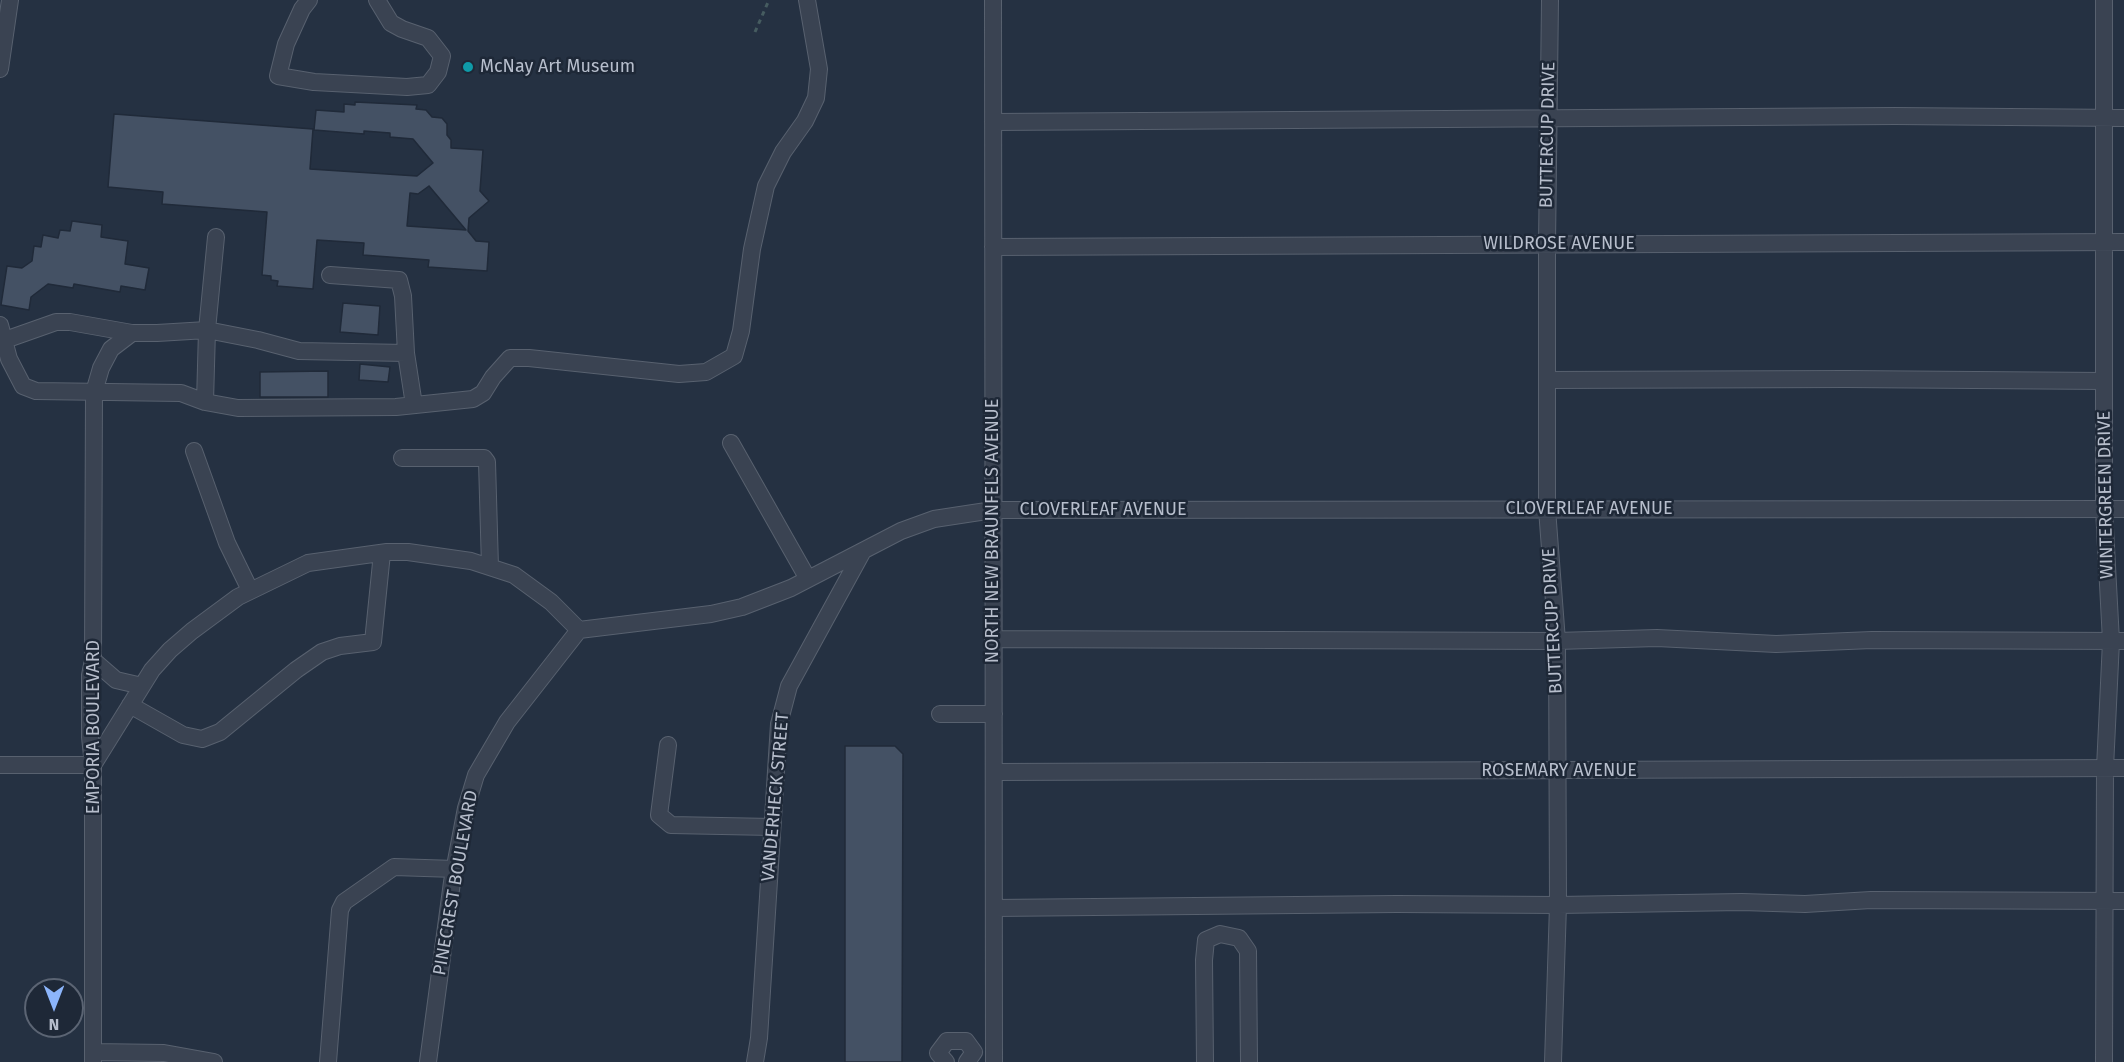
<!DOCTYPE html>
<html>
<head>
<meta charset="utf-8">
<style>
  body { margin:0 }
  #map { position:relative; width:2124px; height:1062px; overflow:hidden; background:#253142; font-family:"Fira Sans",sans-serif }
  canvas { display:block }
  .north { position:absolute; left:24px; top:978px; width:60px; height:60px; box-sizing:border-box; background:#1e2837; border:2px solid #5b6473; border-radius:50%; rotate:180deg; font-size:16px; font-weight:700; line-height:24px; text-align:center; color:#b7becc }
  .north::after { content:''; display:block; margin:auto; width:21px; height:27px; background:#8cb5fb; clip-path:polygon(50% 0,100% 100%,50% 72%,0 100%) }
</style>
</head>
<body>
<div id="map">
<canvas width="2124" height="1062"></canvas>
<div class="north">N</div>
</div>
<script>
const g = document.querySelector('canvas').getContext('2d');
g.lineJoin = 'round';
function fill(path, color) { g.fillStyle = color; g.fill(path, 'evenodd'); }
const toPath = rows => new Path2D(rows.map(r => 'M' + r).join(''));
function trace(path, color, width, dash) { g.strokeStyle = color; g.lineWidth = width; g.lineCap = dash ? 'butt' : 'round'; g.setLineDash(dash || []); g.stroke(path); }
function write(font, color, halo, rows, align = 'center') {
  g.font = font + ' "Fira Sans",sans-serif'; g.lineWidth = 5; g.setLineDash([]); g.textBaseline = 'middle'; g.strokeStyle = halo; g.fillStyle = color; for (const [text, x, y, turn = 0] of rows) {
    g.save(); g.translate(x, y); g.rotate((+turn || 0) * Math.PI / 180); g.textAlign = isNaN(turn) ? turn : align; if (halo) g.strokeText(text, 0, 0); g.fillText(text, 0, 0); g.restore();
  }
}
const building = toPath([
  [355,102,417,105,416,109,426,110,432,117,442,118,447,124,447,135,451,140,451,148,483,150,480,191,489,201,469,218,468,231,476,241,489,242,487,271,428,267,429,260,363,255,364,243,317,240,313,289,277,286,278,281,271,280,271,276,262,275,267,212,162,204,163,192,108,187,114,114,313,129,310,169,417,176,433,163,413,139,390,137,390,133,364,131,364,134,314,130,316,110,344,112,344,104,355,105,355,102],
  [429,186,466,230,407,226,410,193,418,194,429,186],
  [72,221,102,225,101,237,128,241,125,264,149,268,145,290,121,286,120,292,74,284,73,288,48,284,31,297,29,310,1,305,7,266,22,268,32,261,34,246,41,247,43,235,58,238,60,230,70,231,72,221],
  [343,303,380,306,378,335,340,332,343,303],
  [360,364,390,367,388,382,359,380,360,364],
  [328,371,328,397,260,397,260,372,328,371],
  [845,746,895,746,903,754,902,1062,845,1062,845,746]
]);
const path = toPath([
  [755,32,769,0]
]);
const minor = toPath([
  [309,0,302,9,286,44,278,76,314,82,407,87,428,85,438,72,442,56,428,38,402,29,391,23,377,0],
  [993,0,994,1062],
  [1550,0,1547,244,1547,509,1557,641,1558,905,1553,1062],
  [2104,0,2104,509,2111,641,2105,768,2104,1062],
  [0,69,10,0],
  [993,122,1895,116,2124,118],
  [993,247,2124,242],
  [330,275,399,280,403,296,406,353,414,405],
  [0,325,9,359,23,386,36,391,181,393,205,402,238,408,396,407,473,399,483,393,493,377,510,358,529,358,679,374,706,372,734,356,741,331,752,249,766,186,783,152,805,121,816,98,819,69,807,0],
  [5,340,56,322,70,322,132,333,157,333,207,330,258,340,299,351,406,353],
  [1547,380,1846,379,2104,381],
  [205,402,207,330,216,237],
  [731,443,808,579],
  [194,451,227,543,250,590],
  [402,458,484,458,487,462,490,567],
  [993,639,1557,641,1657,638,1776,644,1872,640,2124,641],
  [93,660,116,680,142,686],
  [130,705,183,735,202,739,220,732,296,670,322,652,340,646,373,642,382,553],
  [940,714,994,714],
  [668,745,659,815,671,825,772,827],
  [0,765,93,765,152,670,170,650,192,631,238,597,308,563,387,552,408,552,471,561,514,575,551,602,579,630,711,614,742,607,791,588,901,531,934,519,993,510,2124,509],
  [994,772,2124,768],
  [994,908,1397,904,1558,905,1742,902,1805,904,1871,900,2124,901],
  [93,1052,164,1053,214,1062],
  [93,1062,93,765,90,737,90,675,93,660,94,392,101,368,111,349,132,333],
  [328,1062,340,910,344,902,394,867,455,869],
  [428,1062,452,882,466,808,476,775,507,722,579,630],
  [755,1062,759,1038,779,724,789,686,863,551],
  [946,1062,938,1053,947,1041,966,1041,974,1052,967,1062],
  [1205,1062,1204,960,1206,940,1220,934,1239,938,1248,951,1249,1062]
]);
const markers = [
  [468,67,6,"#0f9aa8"]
];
const poiNames = [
  ["McNay Art Museum",480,67]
];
const streetNames = [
  ["BUTTERCUP DRIVE",1548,135,-89],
  ["WILDROSE AVENUE",1559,244],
  ["WINTERGREEN DRIVE",2106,495,-91],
  ["CLOVERLEAF AVENUE",1589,509],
  ["CLOVERLEAF AVENUE",1103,510],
  ["NORTH NEW BRAUNFELS AVENUE",993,531,-90],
  ["BUTTERCUP DRIVE",1553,621,-93],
  ["EMPORIA BOULEVARD",94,727,-90],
  ["ROSEMARY AVENUE",1559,771],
  ["VANDERHECK STREET",776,797,-85],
  ["PINECREST BOULEVARD",456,883,-80]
];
fill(building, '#445164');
trace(building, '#202a39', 1.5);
trace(minor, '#58616f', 18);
trace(path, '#465c60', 3, [4.5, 4.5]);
trace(minor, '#3a4352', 16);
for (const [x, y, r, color] of markers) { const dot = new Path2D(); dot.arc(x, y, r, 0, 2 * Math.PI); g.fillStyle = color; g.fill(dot); trace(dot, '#1e2837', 2); }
write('18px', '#b7becc', '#1e2837', poiNames, 'left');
write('18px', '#b7becc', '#1e2837', streetNames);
</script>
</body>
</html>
